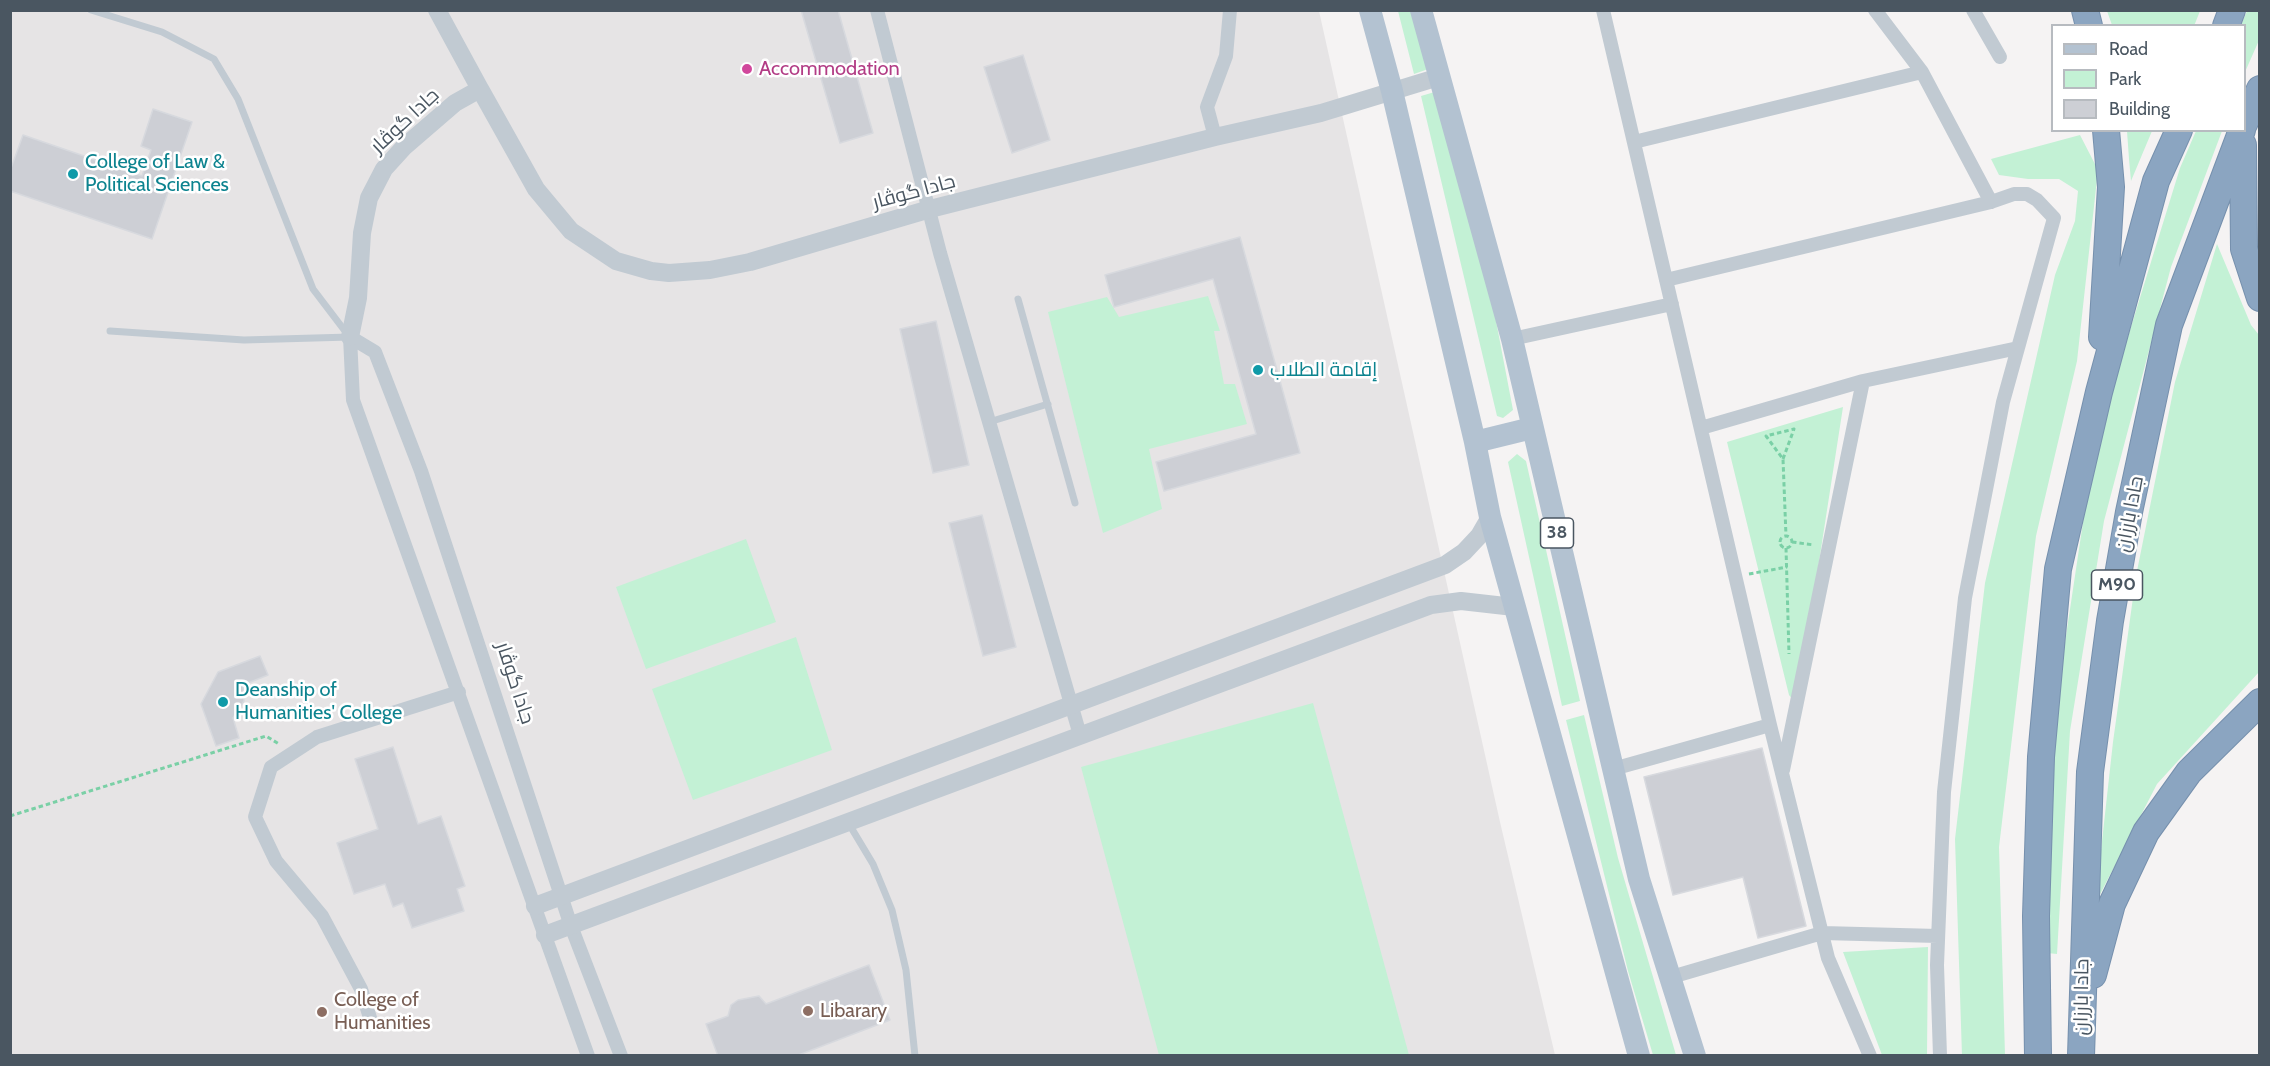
<!DOCTYPE html>
<html>
<head>
<meta charset="utf-8">
<style>
  body { margin:0 }
  #map { position:relative; width:2270px; height:1066px; overflow:hidden; background:#f5f3f3; font-family:Cabin,sans-serif }
  canvas { display:block }
  .frame { position:absolute; inset:0; border:12px solid #4a5661; pointer-events:none }
  .legend { position:absolute; left:2051px; top:24px; width:195px; height:108px; box-sizing:border-box; background:#fff; border:2px solid #b7bbc0; margin:0; padding:8px 10px; list-style:none; font-size:18px; color:#4a5661 }
  .legend li { display:flex; align-items:center; gap:12px; height:30px }
  .legend b { width:30px; border:2px solid #b7bbc0 }
</style>
</head>
<body>
<div id="map">
<canvas width="2270" height="1066"></canvas>
<div class="frame"></div>
<ul class="legend">
<li><b style="height:8px;background:#b3c2d1"></b>Road</li>
<li><b style="height:16px;background:#c3f1d5"></b>Park</li>
<li><b style="height:16px;background:#cdcfd5"></b>Building</li>
</ul>
</div>
<script>
const g = document.querySelector('canvas').getContext('2d');
g.lineJoin = 'round';
function fill(path, color) { g.fillStyle = color; g.fill(path, 'evenodd'); }
const toPath = rows => new Path2D(rows.map(r => 'M' + r).join(''));
function trace(path, color, width, dash) { g.strokeStyle = color; g.lineWidth = width; g.lineCap = dash ? 'butt' : 'round'; g.setLineDash(dash || []); g.stroke(path); }
function write(font, color, halo, rows, align = 'center') {
  g.font = font + ' Cabin,Cairo,sans-serif'; g.lineWidth = 5; g.setLineDash([]); g.textBaseline = 'middle'; g.strokeStyle = halo; g.fillStyle = color; for (const [text, x, y, turn = 0] of rows) {
    g.save(); g.translate(x, y); g.rotate((+turn || 0) * Math.PI / 180); g.textAlign = isNaN(turn) ? turn : align; if (halo) g.strokeText(text, 0, 0); g.fillText(text, 0, 0); g.restore();
  }
}
const education = toPath([
  [10,11,1319,11,1500,822,1555,1055,11,1055]
]);
const green = toPath([
  [1398,11,1417,11,1434,67,1414,74],
  [2107,11,2107,10,2200,11,2194,26,2112,25],
  [2247,11,2259,11,2260,38,2245,72,2244,26,2241,25],
  [1438,91,1488,279,1513,410,1503,418,1497,416,1421,96],
  [2127,131,2152,131,2131,181,2129,159],
  [2196,131,2222,131,2171,267,2104,521,2070,731,2057,954,2047,953,2048,756,2085,509,2118,369,2180,168],
  [2080,135,2098,170,2077,361,2036,536,1999,847,2005,1055,1962,1056,1955,839,1985,583,2055,275,2075,221,2078,191,2059,179,2028,179,1999,175,1991,159],
  [2217,244,2251,325,2259,335,2259,672,2157,784,2095,904,2113,742,2136,576,2175,382],
  [1208,296,1220,331,1214,331,1224,384,1235,384,1247,424,1149,449,1162,509,1103,533,1048,312,1107,297,1119,317],
  [1843,407,1798,697,1793,700,1789,695,1727,442],
  [1517,454,1526,461,1580,701,1562,706,1508,462],
  [746,539,776,622,646,669,616,587],
  [796,637,832,750,693,800,652,689],
  [1313,703,1409,1055,1159,1055,1081,767],
  [1584,715,1618,858,1676,1055,1653,1055,1628,971,1566,720],
  [1928,947,1927,1055,1882,1055,1843,952]
]);
const building = toPath([
  [801,10,838,10,873,133,840,143,801,10],
  [1023,55,1050,140,1012,153,984,67,1023,55],
  [153,109,192,122,152,239,10,191,10,171,23,135,142,176,151,150,141,146,153,109],
  [1240,237,1300,453,1164,491,1156,462,1256,434,1213,279,1114,307,1105,275,1240,237],
  [936,321,969,465,933,473,900,329,936,321],
  [982,515,1016,647,983,656,949,523,982,515],
  [260,656,268,675,243,685,244,701,233,718,239,738,216,746,201,704,218,672,260,656],
  [393,747,418,824,441,816,465,886,457,889,464,911,412,928,403,903,393,907,385,884,354,894,337,843,378,829,355,759,393,747],
  [1762,748,1806,926,1758,938,1743,877,1673,895,1644,777,1762,748],
  [869,965,890,1020,796,1056,718,1056,706,1024,728,1016,731,1005,738,1000,759,996,766,1004,869,965]
]);
const path = toPath([
  [1783,459,1794,429,1766,436,1783,459,1786,536],
  '1780 542a6 6 0 1 1 12 0a6 6 0 1 1-12 0Z',
  [1792,542,1814,545],
  [1786,548,1789,654],
  [1749,574,1787,567],
  [10,816,266,736,279,744]
]);
const service = toPath([
  [91,10,162,32,214,59,238,99,313,289,348,335],
  [1018,299,1075,503],
  [110,331,244,340,350,337],
  [989,422,1048,404],
  [849,824,873,864,892,910,906,970,915,1056]
]);
const minor = toPath([
  [877,10,940,253,1080,735],
  [1603,10,1770,725,1828,958,1870,1056],
  [1875,10,1922,72,1991,202],
  [1973,10,2000,57],
  [1215,137,1207,107,1226,56,1230,10],
  [1634,142,1922,72],
  [1666,280,1991,202,2014,194,2027,194,2037,200,2054,218,2003,402,1965,598,1944,792,1937,965,1940,1056],
  [350,337,375,352,421,471,571,926,621,1056],
  [350,337,353,400,588,1056],
  [1512,339,1672,304],
  [1701,428,1863,381,2018,348],
  [1613,769,1770,725],
  [1783,770,1863,381],
  [1668,978,1822,933,1938,936],
  [371,1021,361,989,322,916,276,861,255,817,271,767,317,737,459,692]
]);
const tertiary = toPath([
  [480,89,536,189,571,231,616,261,651,271,669,273,710,270,750,262,930,209,1215,137,1321,113,1439,77],
  [350,337,358,298,362,233,369,198,384,169,404,147,455,103,480,89,437,10],
  [535,906,1445,565,1464,552,1479,536,1490,517],
  [545,935,1431,605,1461,601,1514,607]
]);
const primary = toPath([
  [1370,10,1392,91,1475,442,1490,517,1639,1056],
  [1421,10,1512,339,1639,879,1695,1056],
  [1475,442,1532,428]
]);
const motorway = toPath([
  [2085,10,2089,26],
  [2226,26,2232,10],
  [2244,124,2260,89],
  [2243,145,2244,249,2260,298],
  [2102,337,2111,187,2106,130],
  [2093,975,2112,904,2146,832,2189,772,2260,702],
  [2038,1056,2036,916,2041,757,2058,569,2099,392,2156,181,2179,130],
  [2081,1056,2090,772,2110,621,2129,512,2169,325,2242,130]
]);
const markers = [
  [747,69,6,"#d1479c"],
  [73,174,6,"#0f9aa8"],
  [1258,370,6,"#0f9aa8"],
  [223,702,6,"#0f9aa8"],
  [808,1011,6,"#8d6e63"],
  [322,1012,6,"#8d6e63"]
];
const shields = [
  [1557,533,33],
  [2117,585,51]
];
const shieldNames = [
  ["38",1557,533],
  ["M90",2117,585]
];
const hotelNames = [
  ["Accommodation",759,69]
];
const streetNames = [
  ["جادا گوڤار",405,121,-43],
  ["جادا گوڤار",914,192,-15],
  ["جادا بارزان",2130,514,-79],
  ["جادا گوڤار",515,683,72],
  ["جادا بارزان",2082,997,-89]
];
const cultureNames = [
  ["College of Law &",85,162],
  ["Political Sciences",85,185],
  ["إقامة الطلاب",1270,370],
  ["Deanship of",235,690],
  ["Humanities' College",235,713]
];
const educationNames = [
  ["College of",334,1000],
  ["Humanities",334,1023],
  ["Libarary",820,1011]
];
fill(education, '#e6e4e5');
fill(green, '#c3f1d5');
fill(building, '#cdcfd5');
trace(building, '#d7d9de', 1.5);
trace(motorway, '#7690ad', 28);
trace(path, '#7ad0a6', 3, [4.5, 3]);
trace(service, '#c1cad2', 7);
trace(minor, '#c1cad2', 14);
trace(tertiary, '#c1cad2', 18);
trace(primary, '#b3c2d1', 22);
trace(motorway, '#8ba5c1', 26);
for (const [x, y, r, color] of markers) { const dot = new Path2D(); dot.arc(x, y, r, 0, 2 * Math.PI); g.fillStyle = color; g.fill(dot); trace(dot, '#fff', 2); }
for (const [x, y, w] of shields) { const box = new Path2D(); box.roundRect(x - w / 2, y - 15, w, 30, 4.5); g.fillStyle = '#fff'; g.fill(box); trace(box, '#4a5661', 1.5); }
write('bold 18px', '#4a5661', null, shieldNames);
write('20px', '#b23c85', '#fff', hotelNames, 'left');
write('20px', '#4a5661', '#fff', streetNames);
write('20px', '#0d838f', '#fff', cultureNames, 'left');
write('20px', '#785e54', '#fff', educationNames, 'left');
</script>
</body>
</html>
